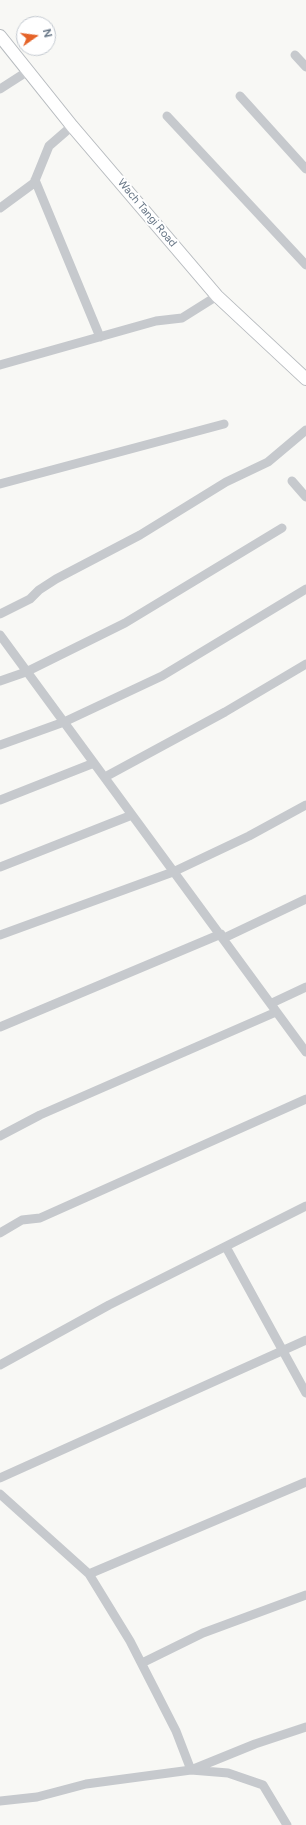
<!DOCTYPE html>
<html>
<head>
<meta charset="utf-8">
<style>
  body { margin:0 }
  #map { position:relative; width:306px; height:1825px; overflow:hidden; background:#f8f8f5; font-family:Figtree,sans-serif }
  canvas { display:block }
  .north { position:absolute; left:16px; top:16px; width:40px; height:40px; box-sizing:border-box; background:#fff; border:1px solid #c2c8cf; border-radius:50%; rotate:76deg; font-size:11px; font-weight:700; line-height:16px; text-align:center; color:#677686 }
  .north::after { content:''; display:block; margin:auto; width:14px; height:18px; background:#e56328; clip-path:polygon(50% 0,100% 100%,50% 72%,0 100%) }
</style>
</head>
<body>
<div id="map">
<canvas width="306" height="1825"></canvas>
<div class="north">N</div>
</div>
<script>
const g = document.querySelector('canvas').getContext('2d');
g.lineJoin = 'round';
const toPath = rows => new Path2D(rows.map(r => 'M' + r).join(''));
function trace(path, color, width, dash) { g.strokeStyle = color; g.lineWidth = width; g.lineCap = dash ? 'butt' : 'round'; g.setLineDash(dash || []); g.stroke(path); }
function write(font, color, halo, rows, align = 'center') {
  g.font = font + ' Figtree,sans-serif'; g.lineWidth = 4; g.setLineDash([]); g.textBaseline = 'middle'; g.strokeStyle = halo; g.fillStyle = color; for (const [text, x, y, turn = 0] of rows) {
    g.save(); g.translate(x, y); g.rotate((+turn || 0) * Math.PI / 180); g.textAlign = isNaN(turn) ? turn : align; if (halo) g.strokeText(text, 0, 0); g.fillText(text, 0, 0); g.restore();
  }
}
const minor = toPath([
  [295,55,306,67],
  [0,89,28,71],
  [240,96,306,169],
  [167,116,306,265],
  [35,180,100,337],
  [0,208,34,183,49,146,72,126],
  [0,365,156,321,182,318,217,296],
  [292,481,306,497],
  [0,484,224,424],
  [0,614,30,599,39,590,56,579,140,535,226,482,268,462,306,430],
  [0,635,306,1052],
  [0,681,26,672,125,623,282,528],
  [0,745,64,722,162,676,306,589],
  [105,777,225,712,306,664],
  [0,800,94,763],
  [0,867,132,815],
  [0,935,173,872,249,836,306,805],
  [224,938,306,899],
  [272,1003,306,987],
  [0,1027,221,934],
  [0,1136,40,1115,276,1012],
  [0,1233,22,1220,40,1218,306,1099],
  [226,1247,306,1393],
  [0,1365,109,1305,306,1206],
  [0,1478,306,1340],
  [0,1494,89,1574,130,1641,176,1731,191,1770,255,1744,306,1727],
  [89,1574,306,1482],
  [142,1663,203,1633,306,1595],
  [0,1801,37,1797,86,1784,191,1770,228,1773,263,1785,287,1825]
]);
const major = toPath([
  [0,36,72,126,217,296,306,379]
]);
const streetNames = [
  ["Wach Tangi Road",147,213,50]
];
trace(major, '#b7bbbf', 14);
trace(minor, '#c6c9cd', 9);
trace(major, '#fff', 12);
write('11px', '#677686', '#fff', streetNames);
</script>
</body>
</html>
